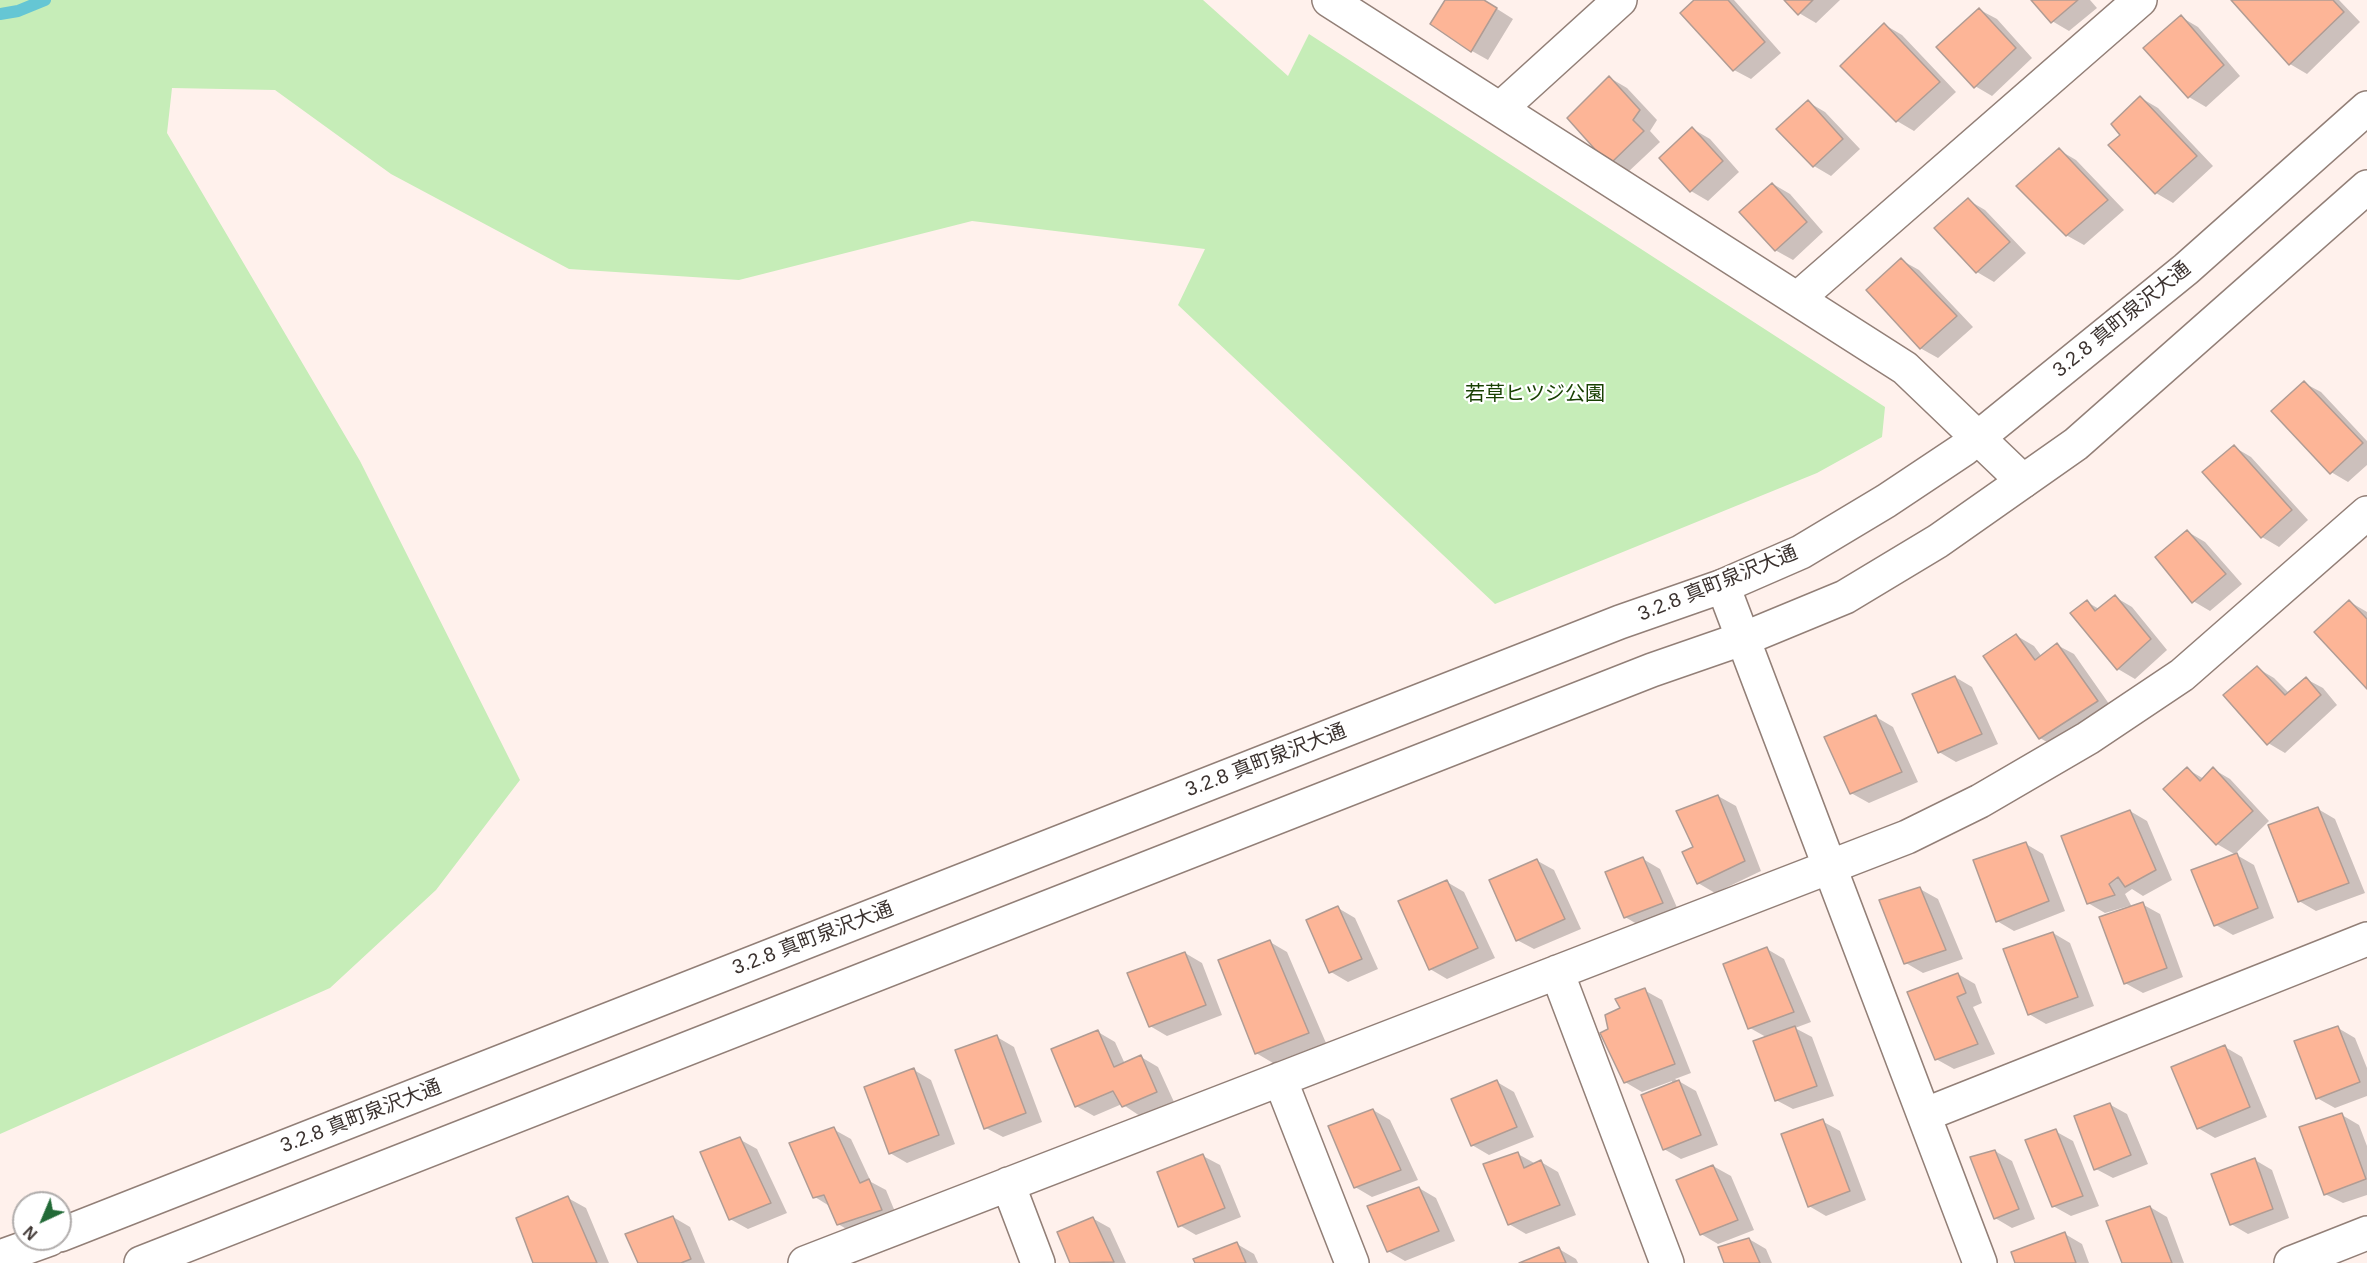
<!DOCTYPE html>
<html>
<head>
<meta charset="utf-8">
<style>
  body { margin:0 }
  #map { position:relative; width:2367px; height:1263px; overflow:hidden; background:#fff1ec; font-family:Helvetica,sans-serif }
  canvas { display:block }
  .north { position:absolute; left:12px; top:1191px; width:60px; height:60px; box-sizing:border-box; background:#fff; border:2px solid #b1adac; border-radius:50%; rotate:224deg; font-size:16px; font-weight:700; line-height:24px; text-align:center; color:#3b322f }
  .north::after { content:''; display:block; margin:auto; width:21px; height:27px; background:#226a37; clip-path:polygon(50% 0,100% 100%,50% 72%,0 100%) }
</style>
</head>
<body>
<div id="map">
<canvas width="2367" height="1263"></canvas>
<div class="north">N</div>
</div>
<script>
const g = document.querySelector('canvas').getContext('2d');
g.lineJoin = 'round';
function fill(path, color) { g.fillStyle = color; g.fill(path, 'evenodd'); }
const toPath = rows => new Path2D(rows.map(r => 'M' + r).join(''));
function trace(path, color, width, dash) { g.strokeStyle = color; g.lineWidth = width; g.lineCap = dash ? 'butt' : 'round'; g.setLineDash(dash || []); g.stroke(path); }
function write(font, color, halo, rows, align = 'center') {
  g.font = font + ' Helvetica,"Noto Sans JP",sans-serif'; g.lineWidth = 4.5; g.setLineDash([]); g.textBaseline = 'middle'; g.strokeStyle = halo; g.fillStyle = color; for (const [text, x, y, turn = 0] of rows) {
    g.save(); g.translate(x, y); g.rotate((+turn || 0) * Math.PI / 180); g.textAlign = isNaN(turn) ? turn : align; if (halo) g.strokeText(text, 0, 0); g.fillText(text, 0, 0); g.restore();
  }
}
const green = toPath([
  [0,0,1203,0,1288,76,1309,34,1885,407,1882,437,1817,473,1495,604,1178,305,1205,249,972,221,739,280,569,269,391,174,275,90,172,88,167,133,360,461,520,780,436,890,330,988,0,1134]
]);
const shadow = toPath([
  [1447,0,1483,0,1513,19,1488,60,1472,51],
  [1697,0,1734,0,1781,53,1751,79,1734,70],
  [1786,0,1840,0,1816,23,1799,13],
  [2033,0,2090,0,2097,8,2069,31,2052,21],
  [2233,0,2339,0,2360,22,2307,74,2290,64],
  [1980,10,1997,19,2032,58,1992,96,1975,86],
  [2181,17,2198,27,2240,76,2206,107,2189,97],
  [1885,25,1902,35,1956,92,1914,131,1897,121],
  [1610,78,1627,88,1657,120,1650,131,1660,142,1627,173,1610,164],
  [2141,98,2158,108,2213,166,2173,203,2156,193,2122,135],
  [1808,102,1825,112,1860,149,1831,176,1814,166,1778,129],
  [1693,129,1710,139,1739,172,1708,201,1691,191,1661,158],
  [2059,150,2076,160,2124,210,2084,245,2066,235],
  [1773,184,1790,194,1823,232,1793,260,1775,250],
  [1968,200,1985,210,2026,253,1994,282,1977,272,1936,228],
  [1901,260,1919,270,1973,327,1938,358,1920,348],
  [2304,383,2321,392,2367,441,2367,465,2348,482,2331,472],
  [2234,447,2251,457,2308,520,2279,547,2262,537],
  [2188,532,2205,542,2242,584,2210,611,2193,601],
  [2115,597,2132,607,2167,650,2135,679,2118,669,2087,602,2099,609],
  [2350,602,2367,612,2367,687],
  [2017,636,2034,646,2042,657,2057,645,2074,654,2114,711,2057,748,2040,738],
  [2257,668,2274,678,2289,693,2306,679,2323,688,2337,705,2285,753,2268,743],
  [1955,677,1972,687,1998,744,1956,762,1939,752],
  [1876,717,1893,727,1918,782,1869,803,1851,793],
  [2187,769,2204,779,2213,769,2230,779,2269,821,2235,854,2254,865,2274,918,2233,935,2216,925,2236,855,2217,844,2165,789],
  [1718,796,1736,806,1761,871,1715,893,1698,883,1695,848],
  [2318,809,2335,819,2365,893,2316,911,2299,901],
  [2130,811,2147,821,2172,880,2143,896,2132,889,2125,894,2132,907,2142,904,2160,914,2183,977,2143,993,2125,983,2129,906,2105,913,2088,903],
  [2026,844,2043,854,2065,911,2014,931,1997,921],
  [1643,859,1660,869,1679,912,1642,927,1625,917],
  [1536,860,1554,870,1581,929,1534,949,1517,940],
  [1447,882,1464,892,1495,958,1447,979,1430,969],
  [1920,889,1938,899,1963,959,1923,973,1906,963],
  [1338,908,1355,918,1378,969,1348,982,1331,972,1308,921],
  [2053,933,2070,943,2094,1006,2046,1024,2029,1014],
  [1270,942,1287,952,1326,1043,1273,1063,1256,1053],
  [1767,949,1784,959,1811,1022,1795,1028,1812,1037,1834,1096,1793,1109,1776,1100,1766,1037,1750,1028],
  [1185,953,1202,963,1222,1015,1167,1036,1150,1026],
  [1958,974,1975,984,1982,1003,1973,1007,1995,1054,1954,1069,1936,1059],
  [1644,990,1662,1000,1691,1073,1675,1079,1696,1091,1718,1145,1681,1159,1664,1149,1672,1081,1642,1092,1625,1082,1610,1030,1622,1009],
  [2338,1028,2355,1038,2367,1068,2367,1096,2335,1108,2317,1098],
  [1098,1032,1115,1042,1125,1064,1141,1057,1158,1067,1174,1102,1140,1116,1122,1104,1094,1116,1076,1106],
  [997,1037,1014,1047,1042,1122,1003,1137,986,1128],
  [2225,1047,2242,1057,2267,1117,2215,1138,2198,1128],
  [914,1070,931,1080,955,1144,907,1163,890,1153],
  [1497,1082,1514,1092,1534,1137,1489,1155,1472,1145],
  [2109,1104,2127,1114,2148,1164,2113,1178,2096,1169],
  [1373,1110,1390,1120,1418,1180,1372,1197,1355,1187],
  [2342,1115,2359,1125,2367,1146,2367,1195,2343,1203,2325,1194],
  [1822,1121,1840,1131,1866,1200,1826,1216,1809,1206],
  [833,1129,851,1139,871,1182,886,1190,898,1219,855,1234,838,1224,831,1207,815,1197],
  [2055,1131,2073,1141,2099,1206,2071,1216,2053,1206],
  [739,1139,757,1149,787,1213,748,1229,730,1219],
  [1995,1151,2012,1161,2035,1219,2012,1228,1995,1218],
  [1518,1154,1536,1164,1541,1162,1558,1172,1576,1215,1526,1234,1509,1224],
  [1203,1156,1220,1165,1241,1217,1196,1235,1179,1225],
  [2255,1160,2272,1170,2289,1218,2248,1234,2231,1224],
  [1713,1166,1731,1176,1754,1230,1718,1244,1701,1234],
  [1419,1188,1436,1198,1455,1241,1405,1261,1388,1251],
  [568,1198,586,1208,609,1263,534,1263],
  [2150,1207,2167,1217,2184,1263,2124,1263],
  [673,1217,690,1227,705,1263,640,1263],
  [1092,1218,1110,1228,1126,1263,1071,1263,1059,1233],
  [2065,1234,2082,1244,2089,1263,2017,1263],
  [1749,1239,1766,1249,1772,1263,1726,1263],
  [1237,1244,1254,1254,1258,1263,1196,1263],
  [1559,1249,1576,1259,1578,1263,1523,1263]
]);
const stream = toPath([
  [0,14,18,11,45,0]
]);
const building = toPath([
  [1445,0,1484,0,1497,8,1471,52,1430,24,1445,0],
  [1694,0,1728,0,1765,42,1733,71,1680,13,1694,0],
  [1784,0,1813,0,1798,15,1784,0],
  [2031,0,2078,0,2051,23,2031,0],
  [2231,0,2333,0,2344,12,2289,65,2231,0],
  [1979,8,2016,48,1974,88,1936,47,1979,8],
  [2181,15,2224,65,2188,98,2143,48,2181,15],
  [1884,23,1940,82,1896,122,1840,66,1884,23],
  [1609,76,1640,110,1633,120,1644,131,1609,165,1567,118,1609,76],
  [2140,96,2197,156,2155,194,2108,145,2120,135,2111,124,2140,96],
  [1808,100,1843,139,1813,167,1776,129,1808,100],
  [1692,127,1723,161,1690,192,1659,158,1692,127],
  [2059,148,2108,200,2066,236,2016,186,2059,148],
  [1772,183,1807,222,1775,251,1739,212,1772,183],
  [1968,198,2010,242,1976,273,1934,228,1968,198],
  [1901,258,1957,316,1920,349,1866,290,1901,258],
  [2304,381,2363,443,2330,474,2271,411,2304,381],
  [2234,445,2292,510,2261,538,2202,472,2234,445],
  [2187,530,2226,574,2192,603,2155,557,2187,530],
  [2115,595,2151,639,2117,670,2070,613,2087,600,2095,611,2115,595],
  [2349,600,2367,619,2367,689,2314,632,2349,600],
  [2016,634,2035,660,2057,643,2098,701,2039,739,1983,656,2016,634],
  [2257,666,2285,695,2306,677,2321,695,2267,745,2223,695,2257,666],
  [1955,676,1982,734,1938,753,1912,694,1955,676],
  [1876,715,1902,772,1850,794,1824,737,1876,715],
  [2187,767,2200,781,2213,767,2253,811,2216,845,2163,789,2187,767],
  [1718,795,1745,861,1697,884,1682,852,1693,847,1676,811,1718,795],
  [2318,807,2349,883,2298,902,2268,825,2318,807],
  [2130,810,2156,870,2125,887,2118,877,2109,884,2115,895,2087,904,2061,836,2130,810],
  [2026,842,2049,901,1996,922,1973,860,2026,842],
  [2237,853,2258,908,2214,926,2191,870,2237,853],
  [1643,857,1663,903,1624,918,1605,872,1643,857],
  [1537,859,1565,919,1516,941,1489,880,1537,859],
  [1447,880,1478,948,1429,970,1398,901,1447,880],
  [1920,887,1946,950,1904,964,1879,900,1920,887],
  [2143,902,2167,968,2124,984,2099,917,2143,902],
  [1338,906,1362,959,1329,973,1306,920,1338,906],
  [2053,932,2078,997,2028,1015,2003,949,2053,932],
  [1270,940,1309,1033,1255,1054,1218,960,1270,940],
  [1767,947,1794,1012,1748,1029,1723,964,1767,947],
  [1185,952,1206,1005,1149,1027,1127,973,1185,952],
  [1958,973,1966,993,1957,997,1978,1044,1935,1060,1907,992,1958,973],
  [1645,988,1675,1064,1624,1083,1600,1033,1608,1029,1605,1015,1620,1008,1615,999,1645,988],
  [1795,1026,1817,1086,1775,1101,1753,1041,1795,1026],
  [2338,1026,2360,1082,2316,1099,2294,1041,2338,1026],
  [1098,1030,1114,1067,1141,1055,1157,1092,1122,1107,1113,1091,1075,1107,1051,1049,1098,1030],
  [997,1035,1026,1113,984,1129,955,1050,997,1035],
  [2225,1045,2250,1107,2197,1129,2171,1067,2225,1045],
  [914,1068,939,1135,889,1154,864,1087,914,1068],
  [1497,1080,1517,1127,1471,1146,1451,1099,1497,1080],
  [1679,1080,1701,1135,1663,1150,1641,1095,1679,1080],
  [2110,1103,2131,1155,2094,1170,2074,1116,2110,1103],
  [1373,1109,1401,1170,1354,1188,1328,1126,1373,1109],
  [2342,1113,2366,1179,2324,1195,2299,1127,2342,1113],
  [1823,1119,1850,1191,1808,1207,1781,1134,1823,1119],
  [834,1127,860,1183,869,1179,882,1210,837,1225,824,1195,813,1198,789,1143,834,1127],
  [2056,1129,2083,1196,2052,1207,2025,1140,2056,1129],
  [740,1137,771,1203,729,1220,700,1152,740,1137],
  [1995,1150,2019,1209,1994,1219,1970,1157,1995,1150],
  [1518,1152,1524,1168,1541,1160,1560,1205,1508,1225,1483,1164,1518,1152],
  [1203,1154,1225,1208,1178,1227,1157,1172,1203,1154],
  [2255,1158,2273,1209,2230,1225,2211,1174,2255,1158],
  [1713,1165,1738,1220,1700,1235,1676,1180,1713,1165],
  [1419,1187,1439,1231,1387,1252,1367,1206,1419,1187],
  [568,1196,597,1263,533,1263,516,1218,568,1196],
  [2150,1206,2172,1263,2122,1263,2106,1221,2150,1206],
  [673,1216,691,1259,681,1263,638,1263,625,1234,673,1216],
  [1093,1217,1114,1262,1070,1263,1057,1232,1093,1217],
  [2065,1232,2076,1263,2015,1263,2011,1252,2065,1232],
  [1749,1238,1760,1263,1724,1263,1718,1247,1749,1238],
  [1237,1242,1246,1263,1195,1263,1193,1259,1237,1242],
  [1559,1247,1566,1263,1519,1263,1559,1247]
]);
const street = toPath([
  [1329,0,1905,368,2023,481],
  [1500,109,1620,0],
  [1797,299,2140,0],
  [1723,586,1980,1263],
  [1557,972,1667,1263],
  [1280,1079,1352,1263],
  [1924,1115,2367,939],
  [1008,1184,1038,1263],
  [805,1263,1907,837,1980,801,2088,738,2182,675,2367,513],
  [2291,1263,2367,1233]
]);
const secondary = toPath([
  [60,1235,1620,622,1723,586,1801,552,1886,501,1964,449,2186,269,2367,108],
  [0,1257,50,1239],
  [141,1263,1652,670,1753,635,1845,597,1938,541,2076,444,2367,187]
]);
const streetNames = [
  ["3.2.8 真町泉沢大通",2122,320,-39],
  ["3.2.8 真町泉沢大通",1718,584,-22],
  ["3.2.8 真町泉沢大通",1266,761,-21],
  ["3.2.8 真町泉沢大通",813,939,-21],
  ["3.2.8 真町泉沢大通",361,1117,-21]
];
const parkNames = [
  ["若草ヒツジ公園",1535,394]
];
fill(green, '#c6edb8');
fill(shadow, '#0003');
trace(stream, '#65c6d4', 12);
fill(building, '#fdb597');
trace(building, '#b09c94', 1.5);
trace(street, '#927f77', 36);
trace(secondary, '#927f77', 36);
trace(street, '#fff', 33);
trace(secondary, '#fff', 33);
write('20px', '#3b322f', '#fff', streetNames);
write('20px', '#194103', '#fff', parkNames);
</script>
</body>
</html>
